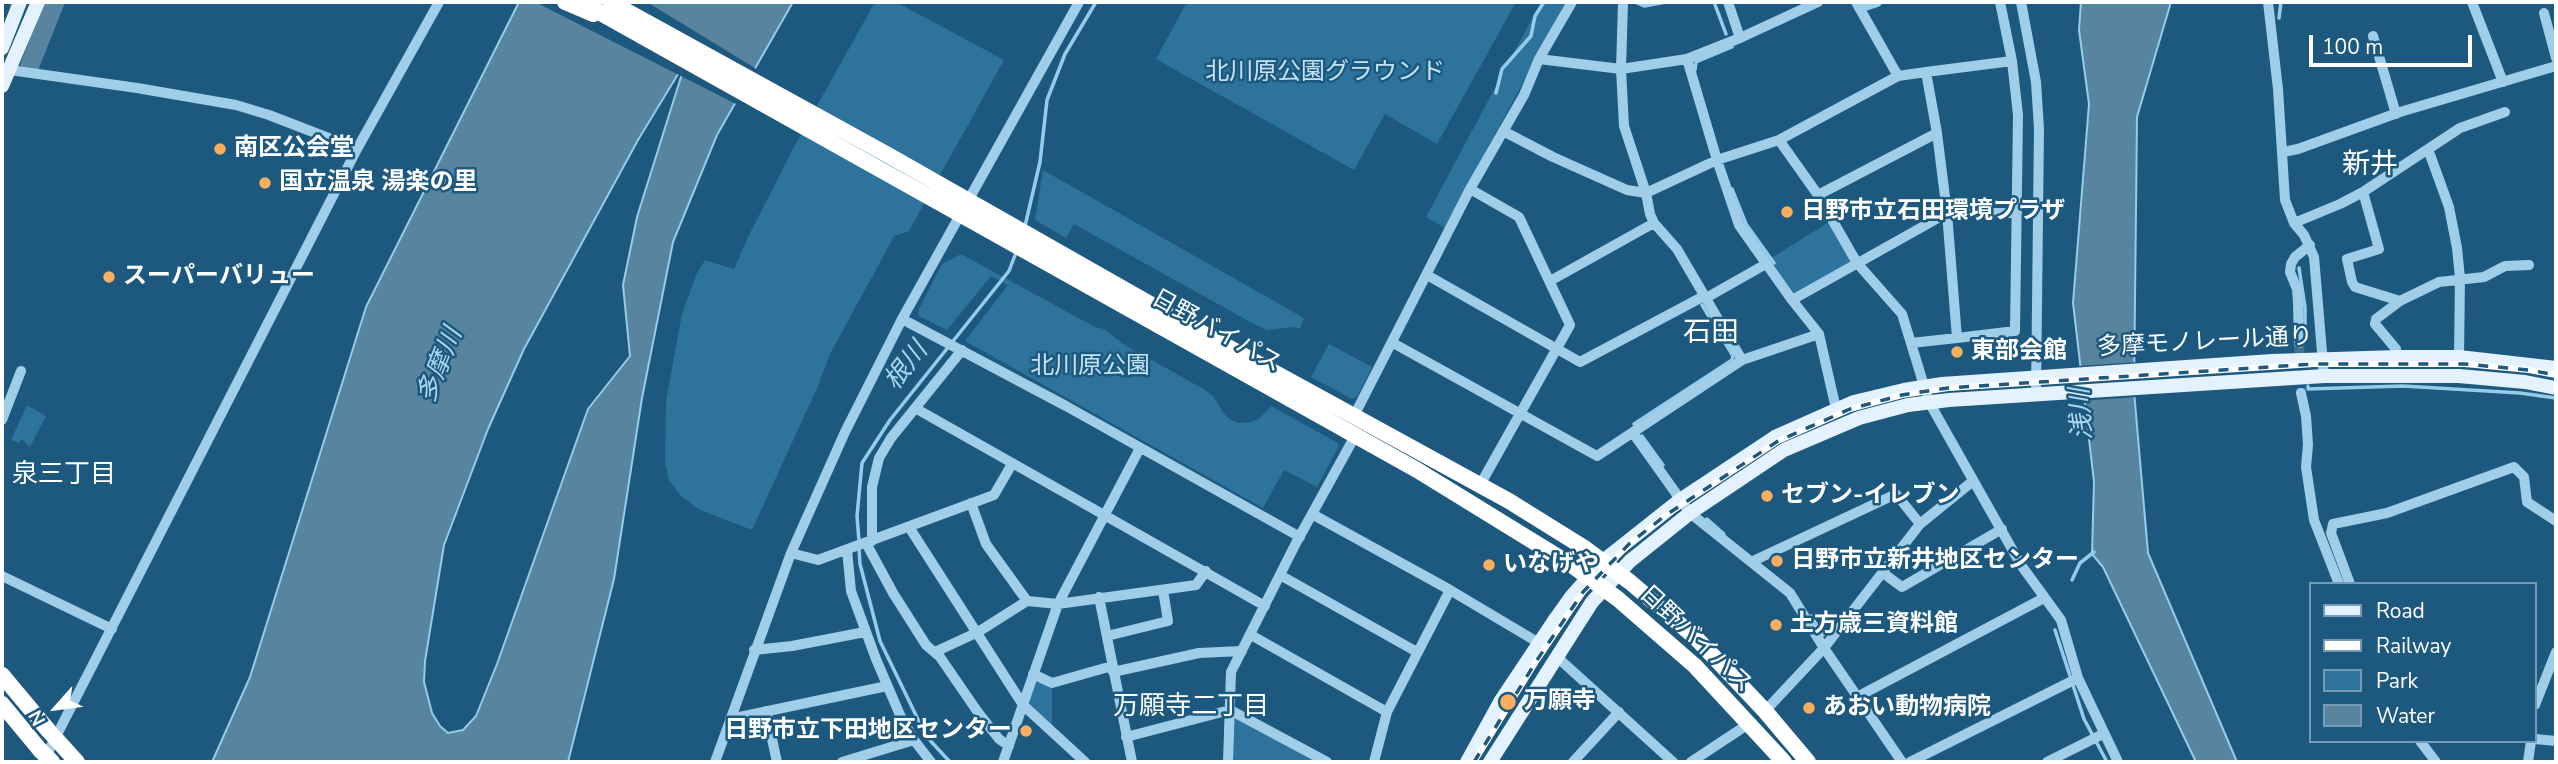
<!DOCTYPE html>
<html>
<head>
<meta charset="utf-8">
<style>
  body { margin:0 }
  #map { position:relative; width:2558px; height:764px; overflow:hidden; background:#1d597e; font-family:"Nunito Sans",sans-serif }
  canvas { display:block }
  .frame { position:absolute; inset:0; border:4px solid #fff; pointer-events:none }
  .legend { position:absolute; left:2309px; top:582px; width:228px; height:161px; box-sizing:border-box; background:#1d597e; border:2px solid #779bb2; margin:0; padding:9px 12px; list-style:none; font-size:21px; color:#fff }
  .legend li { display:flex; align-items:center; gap:14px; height:35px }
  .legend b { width:35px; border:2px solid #779bb2 }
  .north { position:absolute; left:21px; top:673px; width:70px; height:70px; -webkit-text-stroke:5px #1d597e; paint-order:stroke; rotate:242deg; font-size:19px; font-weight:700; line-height:28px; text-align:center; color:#fff }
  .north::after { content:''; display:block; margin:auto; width:24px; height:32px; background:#fff; clip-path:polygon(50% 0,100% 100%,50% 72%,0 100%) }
  .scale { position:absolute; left:2309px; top:35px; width:163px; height:32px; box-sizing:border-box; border:4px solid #fff; border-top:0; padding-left:9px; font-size:21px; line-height:24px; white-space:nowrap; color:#fff; -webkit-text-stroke:5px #1d597e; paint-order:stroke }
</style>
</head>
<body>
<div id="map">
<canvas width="2558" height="764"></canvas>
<div class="frame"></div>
<ul class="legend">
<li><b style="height:9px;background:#e3f2fe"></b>Road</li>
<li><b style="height:9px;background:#fff"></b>Railway</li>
<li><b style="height:19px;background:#2d739b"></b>Park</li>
<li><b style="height:19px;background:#5884a0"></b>Water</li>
</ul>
<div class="north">N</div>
<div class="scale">100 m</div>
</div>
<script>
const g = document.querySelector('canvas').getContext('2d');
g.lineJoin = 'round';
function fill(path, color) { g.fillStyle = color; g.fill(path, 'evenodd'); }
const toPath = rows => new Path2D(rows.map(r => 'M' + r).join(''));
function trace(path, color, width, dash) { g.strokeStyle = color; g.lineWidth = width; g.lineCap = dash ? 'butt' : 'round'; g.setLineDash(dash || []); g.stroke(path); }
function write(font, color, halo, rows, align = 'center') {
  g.font = font + ' "Nunito Sans","Noto Sans JP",sans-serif'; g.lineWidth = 5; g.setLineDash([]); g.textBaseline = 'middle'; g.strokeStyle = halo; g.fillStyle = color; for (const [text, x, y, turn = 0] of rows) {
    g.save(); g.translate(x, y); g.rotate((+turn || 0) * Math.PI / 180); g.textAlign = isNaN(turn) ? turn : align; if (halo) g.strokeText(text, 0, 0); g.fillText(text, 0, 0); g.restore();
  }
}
const green = toPath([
  [875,2,896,2,1004,60,909,231,894,236,885,253,830,354,818,386,752,530,700,510,681,496,669,480,665,462,666,401,682,314,696,275,705,260,734,269,748,237,794,147],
  [1187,2,1516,2,1437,144,1385,114,1354,170,1156,59],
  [1541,2,1566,2,1445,228,1426,217],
  [1043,170,1304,318,1300,329,1293,327,1267,330,1254,324,1074,224,1066,238,1035,220],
  [1832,220,1857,263,1793,296,1770,259],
  [961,254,1095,327,1104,329,1125,345,1205,390,1213,396,1225,415,1231,420,1239,423,1252,422,1260,418,1271,406,1336,442,1339,446,1317,487,1284,470,1263,508,965,341,1008,285,991,276,947,330,919,316,918,311,942,264],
  [1329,344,1372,367,1357,397,1352,399,1311,377],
  [27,405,46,416,30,447,22,439,19,443,11,440],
  [1033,674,1052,683,1052,725,1023,705],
  [1230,710,1316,756,1312,762,1228,762]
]);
const water = toPath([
  [519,2,793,2,717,135,673,242,642,398,614,579,568,762,212,762,250,677,366,307,519,2],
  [686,61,637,217,623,285,630,356,588,409,497,664,476,716,463,730,448,733,440,726,432,713,424,682,425,661,444,545,488,429,524,349,638,140,686,61],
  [2081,2,2171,2,2137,117,2134,391,2148,553,2237,762,2196,762,2103,567,2092,554,2094,482,2073,303,2089,104,2079,30,2081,2]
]);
const pier = toPath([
  [535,2,647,2,758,70,738,105],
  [2138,362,2138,397,2081,401,2077,366]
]);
const stream = toPath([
  [1635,2,1644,6,1666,2],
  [1714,2,1726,34],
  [2279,18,2281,2],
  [1695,70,1696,62,1732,47],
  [1496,93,1502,69,1531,36,1535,16,1544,2],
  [1732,189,1746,224,1774,263],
  [1025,226,1040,162,1047,100,1065,54,1096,2],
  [2299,268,2305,307,2305,340],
  [2308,386,2308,389,2403,386,2520,393,2556,398],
  [1634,424,1732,360,1733,356,1702,305],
  [1642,436,1663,465],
  [1707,519,1724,534],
  [859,541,857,516,862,463,890,420,1009,271,1017,250],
  [859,549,860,564,880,641,926,736,950,762],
  [2072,580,2080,563,2094,552],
  [1811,616,1823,635],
  [2055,630,2084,719,2107,762]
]);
const river = toPath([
  [30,65,55,2]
]);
const minorTunnel = toPath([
  [2299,343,2301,393]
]);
const minor = toPath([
  [1623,2,1621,69,1624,126,1646,193,1650,214,1654,223,1677,249,1742,360],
  [1728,2,1740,38],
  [1856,2,1898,76],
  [2000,2,2012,61],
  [2021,2,2036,82,2039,129,2036,393],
  [2268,2,2278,89,2285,200,2294,223,2304,235,2314,257,2324,376],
  [2472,2,2503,82],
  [1859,8,1877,2],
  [2544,13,2556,58],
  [2373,36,2396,114],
  [1539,59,1621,69,1687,59,1740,38,1818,2],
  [1687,59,1717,160,1739,225,1792,300,1947,213,2017,213],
  [3,69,137,88,236,105,269,115,357,149],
  [1503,131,1553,157,1627,190,1646,193,1717,160,1779,140,1898,76,1926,72,2012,61,2018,115,2015,331,1957,338,1947,213,1937,133,1926,72],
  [1779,140,1818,195,1857,263,1902,314,1929,402,2021,565,2061,620,2078,678,2118,762],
  [2428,149,2449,207,2457,248,2460,278,2459,357],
  [2283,152,2298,149,2400,112,2556,66],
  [1470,189,1519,217,1570,325,1480,485],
  [2363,192,2379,249,2347,259,2352,282,2355,287,2400,301],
  [1818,195,1937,133],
  [2294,223,2340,204,2363,192,2460,128,2505,112],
  [1427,275,1580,362,1704,296],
  [1550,281,1654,223],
  [1706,298,1766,264],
  [902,319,1066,406,1300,537],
  [1819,334,1836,409],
  [1393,343,1597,456,1742,360,1819,334,1792,300],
  [1911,343,1957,338],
  [2299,343,2298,303,2297,289,2290,272,2291,264,2295,257,2310,245],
  [2397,357,2396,349,2375,324,2376,319,2400,301,2439,282,2484,277,2505,266,2529,265],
  [2301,393,2306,416,2308,445,2306,467,2314,520,2339,584],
  [915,408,1265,606],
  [1354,416,1470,189,1524,95,1539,59,1572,2],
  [2,420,21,371],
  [1633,433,1690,513,1790,593,1824,648,1902,762],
  [971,503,986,544,1027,601,1058,604,1196,585,1206,571],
  [1312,514,1450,590,1539,643],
  [909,527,1023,705,1085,762],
  [872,541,872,487,879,458,891,438,962,350],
  [866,543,893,593,926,645,940,657,977,711,999,739,1009,746],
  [847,550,851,591,876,659,900,715,914,740,931,762],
  [791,553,818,560,994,495,1012,464],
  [1751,562,1896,494,1920,524],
  [1883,573,1902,587,2002,529],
  [1280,575,1417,652],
  [2,576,112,629],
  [2350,584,2331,533,2333,524,2387,513,2514,467,2524,477,2527,502,2556,521],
  [1099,597,1132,762],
  [1251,635,1387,712],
  [1107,636,1168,621,1163,590],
  [754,650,792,646,865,632],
  [935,652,978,632,1027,601],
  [1557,657,1673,762],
  [1113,672,1199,653,1242,651],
  [1033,674,1052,683,1112,666],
  [1857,697,2044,598],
  [2535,705,2556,652],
  [766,711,777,762],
  [1765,711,1824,648,1920,524,1973,481],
  [730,719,887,686],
  [1126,737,1230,710,1327,762],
  [2535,739,2556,741],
  [2420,741,2436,762],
  [44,760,357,149,439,2],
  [715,762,791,553,845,432,902,319,1079,2],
  [842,762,914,740],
  [1003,762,1058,604,1140,448],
  [1228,762,1231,672,1296,543,1355,436],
  [1374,762,1387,712,1450,590],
  [1573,762,1619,712],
  [1691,762,1750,723],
  [1910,762,2078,678],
  [2047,762,2103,734],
  [2528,762,2531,741]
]);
const major = toPath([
  [2,48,20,2],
  [2,86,38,2],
  [1467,762,1500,702,1556,618,1571,597,1603,561,1680,500,1775,437,1854,402,1904,390,1942,384,2272,361,2397,357,2459,357,2556,368],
  [1490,762,1592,602,1630,561,1690,513,1784,450,1859,418,1908,405,1949,400,2324,376,2459,376,2525,382,2556,388]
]);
const highway = toPath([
  [565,2,593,14],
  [1164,312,1509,501,1583,547,1630,582,1696,638,1765,711,1808,762],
  [1158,325,1417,470,1573,566,1618,599,1695,666,1784,762],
  [2,675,48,730],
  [2,704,40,750]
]);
const rail = toPath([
  [1474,762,1537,660,1583,592,1630,543,1666,515,1778,441,1850,409,1902,395,1948,388,2314,364,2465,364,2529,370,2556,375]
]);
const highwayBridge = toPath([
  [581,2,1158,325],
  [610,2,888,155,1164,312],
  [48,730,77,762],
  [40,750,52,762]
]);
const markers = [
  [220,149,7,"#f8af5f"],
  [265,183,7,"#f8af5f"],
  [1787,212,7,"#f8af5f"],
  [109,277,7,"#f8af5f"],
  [1957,352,7,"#f8af5f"],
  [1767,496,7,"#f8af5f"],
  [1777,561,7,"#f8af5f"],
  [1489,565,7,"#f8af5f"],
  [1776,625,7,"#f8af5f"],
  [1508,702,9,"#f8af5f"],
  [1809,708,7,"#f8af5f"],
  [1026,731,7,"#f8af5f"]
];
const parkNames = [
  ["北川原公園グラウンド",1325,73],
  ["北川原公園",1090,367]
];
const poiNames = [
  ["南区公会堂",234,149],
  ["国立温泉 湯楽の里",279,183],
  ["日野市立石田環境プラザ",1801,212],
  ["スーパーバリュー",123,277],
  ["東部会館",1971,352],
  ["セブン-イレブン",1781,496],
  ["日野市立新井地区センター",1791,561],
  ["いなげや",1503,565],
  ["土方歳三資料館",1790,625],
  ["万願寺",1524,702],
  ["あおい動物病院",1823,708],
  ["日野市立下田地区センター",1012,731,"right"]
];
const streetNames = [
  ["日野バイパス",1216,332,29],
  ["多摩モノレール通り",2205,343,-3],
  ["日野バイパス",1695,640,43]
];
const waterNames = [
  ["多摩川",441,366,-68],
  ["根川",907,367,-52],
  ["浅川",2083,414,-94]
];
const neighbourhoodNames = [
  ["泉三丁目",64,476],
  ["万願寺二丁目",1191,708]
];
const quarterNames = [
  ["新井",2370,166],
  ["石田",1711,334]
];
fill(green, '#2d739b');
fill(water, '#5884a0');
trace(water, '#94ccea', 2);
fill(pier, '#1d597e');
trace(stream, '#94ccea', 3.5);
trace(river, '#5884a0', 19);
trace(minorTunnel, '#3f7291', 10, [10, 5]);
trace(minor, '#a0cee8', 10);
trace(major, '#e3f2fe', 14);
trace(highway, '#fff', 16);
trace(rail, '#fff', 6);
trace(rail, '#1d597e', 3.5, [10]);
trace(highwayBridge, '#fff', 16);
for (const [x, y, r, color] of markers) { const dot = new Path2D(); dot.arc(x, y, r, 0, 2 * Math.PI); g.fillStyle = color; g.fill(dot); trace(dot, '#1d597e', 2.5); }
write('24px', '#c4e4f6', '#1d597e', parkNames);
write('bold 24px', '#fff', '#1d597e', poiNames, 'left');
write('24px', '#fff', '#1d597e', streetNames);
write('italic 26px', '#abd7f0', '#1d597e', waterNames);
write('26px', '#fff', '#1d597e', neighbourhoodNames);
write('28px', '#fff', '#1d597e', quarterNames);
</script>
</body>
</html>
